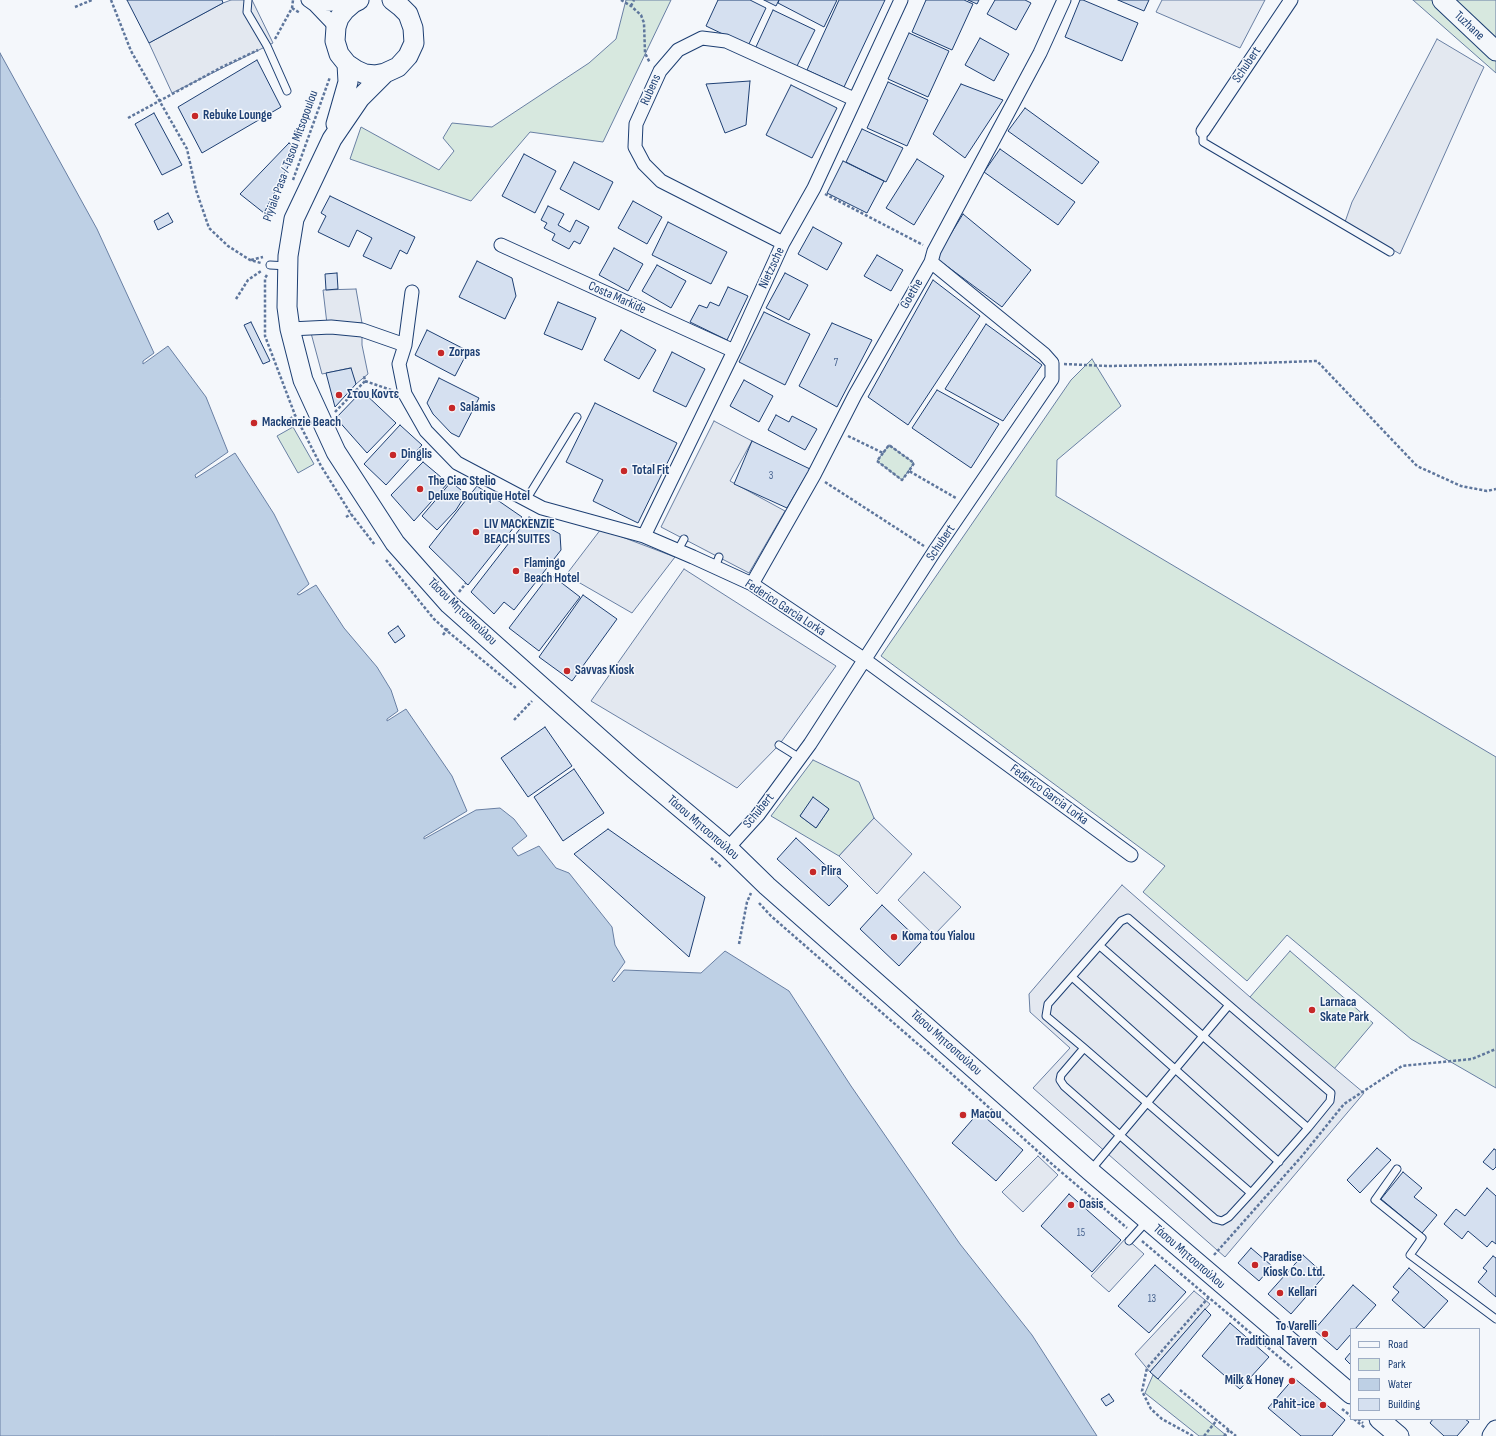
<!DOCTYPE html>
<html>
<head>
<meta charset="utf-8">
<style>
  body { margin:0 }
  #map { position:relative; width:1496px; height:1436px; overflow:hidden; background:#f4f7fb; font-family:"Sofia Sans Condensed",sans-serif }
  canvas { display:block }
  .legend { position:absolute; left:1350px; top:1328px; width:130px; height:92px; box-sizing:border-box; background:#f4f7fb; border:1px solid #9eadc5; margin:0; padding:5px 7px; list-style:none; font-size:12px; color:#1d3f73 }
  .legend li { display:flex; align-items:center; gap:8px; height:20px }
  .legend b { width:20px; border:1px solid #9eadc5 }
</style>
</head>
<body>
<div id="map">
<canvas width="1496" height="1436"></canvas>
<ul class="legend">
<li><b style="height:5px;background:#f4f7fb"></b>Road</li>
<li><b style="height:11px;background:#d7e8df"></b>Park</li>
<li><b style="height:11px;background:#bed0e5"></b>Water</li>
<li><b style="height:11px;background:#d5e0f0"></b>Building</li>
</ul>
</div>
<script>
const g = document.querySelector('canvas').getContext('2d');
g.lineJoin = 'round';
function fill(path, color) { g.fillStyle = color; g.fill(path, 'evenodd'); }
const toPath = rows => new Path2D(rows.map(r => 'M' + r).join(''));
function trace(path, color, width, dash) { g.strokeStyle = color; g.lineWidth = width; g.lineCap = dash ? 'butt' : 'round'; g.setLineDash(dash || []); g.stroke(path); }
function write(font, color, halo, rows, align = 'center') {
  g.font = font + ' "Sofia Sans Condensed",sans-serif'; g.lineWidth = 3; g.setLineDash([]); g.textBaseline = 'middle'; g.strokeStyle = halo; g.fillStyle = color; for (const [text, x, y, turn = 0] of rows) {
    g.save(); g.translate(x, y); g.rotate((+turn || 0) * Math.PI / 180); g.textAlign = isNaN(turn) ? turn : align; if (halo) g.strokeText(text, 0, 0); g.fillText(text, 0, 0); g.restore();
  }
}
const green = toPath([
  [626,0,671,0,603,142,530,132,471,201,350,159,361,127,439,170,454,151,443,138,452,123,492,127,589,63,616,39,626,0],
  [1413,0,1496,0,1496,73,1413,0],
  [1092,359,1121,406,1057,460,1056,496,1496,757,1496,1088,1411,1039,1287,935,1247,981,1143,892,1165,866,881,656,1071,380,1092,359],
  [293,427,314,464,298,473,277,436,293,427],
  [889,445,914,463,902,480,877,461,889,445],
  [813,760,859,782,874,818,839,856,771,816,813,760],
  [813,798,829,809,816,828,800,816,813,798],
  [1290,951,1373,1023,1334,1069,1250,997,1290,951],
  [1153,1375,1158,1379,1227,1436,1199,1436,1145,1393,1153,1375]
]);
const parking = toPath([
  [231,0,252,0,273,43,172,93,149,43,223,3,231,0],
  [1162,0,1265,0,1240,48,1156,12,1162,0],
  [1437,39,1484,67,1476,84,1400,254,1345,222,1352,202,1437,39],
  [356,289,362,323,327,324,323,290,356,289],
  [325,331,362,336,362,345,368,374,356,384,350,368,322,374,311,333,325,331],
  [714,421,752,441,730,481,785,511,749,573,661,527,714,421],
  [601,529,675,557,632,613,566,575,601,529],
  [684,569,836,666,779,745,737,788,591,701,684,569],
  [874,818,912,854,877,894,839,856,874,818],
  [924,872,961,907,934,935,898,900,924,872],
  [1122,885,1250,997,1364,1093,1225,1257,1033,1088,1070,1048,1030,1012,1029,994,1122,885],
  [1038,1156,1058,1175,1023,1212,1002,1192,1038,1156],
  [1126,1238,1144,1254,1109,1292,1091,1276,1126,1238],
  [1194,1291,1210,1304,1150,1372,1135,1354,1194,1291]
]);
const water = toPath([
  [0,53,97,229,154,353,143,361,143,364,168,346,206,397,228,452,195,475,196,478,235,453,274,514,309,584,297,594,299,595,316,585,344,628,377,667,391,690,398,711,387,719,387,721,406,709,452,776,467,811,424,837,424,839,476,810,500,808,514,819,527,836,512,848,518,856,539,846,556,868,569,873,612,927,615,945,625,962,612,980,614,982,624,970,701,973,725,951,789,991,851,1086,960,1244,1032,1335,1097,1436,0,1436,0,53]
]);
const building = toPath([
  [127,0,222,0,223,3,149,43,127,0],
  [718,0,750,0,766,8,748,46,706,26,718,0],
  [764,0,779,0,776,6,764,0],
  [779,0,837,0,824,27,778,3,779,0],
  [839,0,885,0,844,87,807,70,839,0],
  [926,0,964,0,973,4,952,50,912,32,926,0],
  [968,0,979,0,977,4,968,0],
  [995,0,1025,0,1031,3,1016,30,987,14,995,0],
  [1080,0,1083,0,1138,23,1122,61,1065,37,1080,0],
  [1118,0,1149,0,1144,11,1118,0],
  [773,10,815,30,796,68,755,49,773,10],
  [909,33,949,51,928,97,888,79,909,33],
  [980,38,1009,54,994,81,965,65,980,38],
  [257,60,281,107,202,153,178,107,257,60],
  [750,81,746,125,725,133,706,84,750,81],
  [888,82,928,100,907,146,867,128,888,82],
  [961,84,1003,100,965,158,933,134,961,84],
  [791,85,837,108,812,158,766,135,791,85],
  [1025,108,1099,162,1082,184,1008,131,1025,108],
  [154,113,182,165,162,175,135,124,154,113],
  [862,129,903,148,886,182,846,162,862,129],
  [289,143,297,149,264,213,240,194,289,143],
  [1000,149,1075,202,1058,225,984,172,1000,149],
  [524,154,556,171,535,213,502,196,524,154],
  [917,159,944,176,914,225,886,208,917,159],
  [843,161,884,181,867,213,827,193,843,161],
  [574,162,613,182,599,210,560,189,574,162],
  [330,196,415,237,407,254,400,250,391,269,363,256,372,238,357,230,349,247,318,232,326,216,321,213,330,196],
  [633,201,662,217,647,244,618,228,633,201],
  [548,206,564,214,558,225,570,232,576,220,589,227,580,244,574,241,569,249,552,240,555,234,544,228,547,223,541,220,548,206],
  [168,213,173,222,158,230,154,221,168,213],
  [963,214,1031,270,1002,307,936,258,963,214],
  [668,222,727,252,711,284,652,255,668,222],
  [813,227,842,243,827,270,798,254,813,227],
  [614,248,643,264,628,291,599,275,614,248],
  [877,255,903,270,891,291,864,276,877,255],
  [477,261,512,278,516,296,505,319,459,297,477,261],
  [657,265,686,281,671,308,642,291,657,265],
  [337,273,338,289,326,290,325,274,337,273],
  [785,273,808,285,789,320,766,308,785,273],
  [933,280,980,316,908,425,868,397,933,280],
  [728,287,748,296,727,340,690,322,699,305,707,308,710,302,719,306,728,287],
  [558,302,596,318,582,350,544,334,558,302],
  [764,312,810,334,785,385,739,362,764,312],
  [251,322,270,361,263,364,244,325,251,322],
  [832,323,872,340,837,407,799,386,832,323],
  [986,324,1042,365,1003,421,945,389,986,324],
  [427,330,468,351,455,376,415,355,427,330],
  [621,330,656,350,639,379,604,360,621,330],
  [672,352,705,369,686,407,653,391,672,352],
  [351,368,356,384,335,407,326,373,351,368],
  [439,378,479,398,459,437,451,433,433,414,427,403,439,378],
  [744,380,773,396,759,422,730,406,744,380],
  [937,390,999,424,971,468,912,428,937,390],
  [362,391,396,423,367,453,336,418,362,391],
  [595,403,677,443,638,523,593,501,603,480,566,462,595,403],
  [776,415,789,422,792,416,817,429,805,450,768,430,776,415],
  [400,425,422,445,386,485,364,464,400,425],
  [752,441,810,469,787,508,734,484,752,441],
  [423,462,448,483,414,521,391,495,423,462],
  [451,482,466,494,456,510,437,530,422,516,451,482],
  [477,486,522,517,468,585,429,547,477,486],
  [529,517,560,534,561,550,514,610,504,602,494,614,471,592,529,517],
  [550,574,580,597,539,651,509,628,550,574],
  [583,595,617,619,572,681,539,657,583,595],
  [398,626,405,636,395,643,388,633,398,626],
  [545,727,572,766,528,797,501,758,545,727],
  [574,769,604,813,563,841,534,797,574,769],
  [813,797,829,809,816,828,800,816,813,797],
  [608,829,705,897,689,957,574,854,608,829],
  [796,838,848,886,829,906,777,859,796,838],
  [882,905,921,942,899,966,860,929,882,905],
  [979,1112,1023,1150,996,1181,952,1143,979,1112],
  [1377,1148,1391,1160,1360,1193,1347,1180,1377,1148],
  [1494,1149,1496,1150,1496,1167,1493,1170,1483,1162,1494,1149],
  [1403,1172,1422,1188,1414,1197,1437,1215,1422,1233,1381,1199,1403,1172],
  [1487,1188,1496,1196,1496,1244,1492,1241,1487,1247,1468,1231,1462,1239,1444,1224,1456,1209,1465,1216,1487,1188],
  [1069,1194,1121,1240,1092,1272,1041,1226,1069,1194],
  [1251,1248,1272,1266,1259,1281,1238,1263,1251,1248],
  [1303,1255,1325,1275,1291,1314,1268,1294,1303,1255],
  [1493,1256,1496,1258,1496,1297,1478,1282,1487,1271,1483,1268,1493,1256],
  [1155,1265,1186,1292,1149,1333,1118,1306,1155,1265],
  [1409,1268,1448,1301,1424,1328,1392,1300,1399,1292,1393,1287,1409,1268],
  [1353,1285,1376,1305,1355,1329,1351,1329,1351,1334,1337,1350,1314,1330,1353,1285],
  [1205,1309,1211,1315,1158,1379,1150,1372,1205,1309],
  [1230,1323,1269,1357,1240,1389,1202,1356,1230,1323],
  [1351,1352,1351,1365,1345,1359,1351,1352],
  [1294,1378,1345,1420,1332,1436,1301,1436,1268,1408,1294,1378],
  [1109,1394,1114,1401,1106,1406,1101,1399,1109,1394],
  [1433,1419,1465,1419,1469,1422,1457,1436,1444,1436,1430,1423,1433,1419]
]);
const path = toPath([
  [111,0,131,51,187,149,196,190,209,228,228,246,250,260,261,263],
  [621,0,631,6,641,15,644,23,645,53,650,63],
  [631,6,634,0],
  [75,7,92,0],
  [292,8,300,13],
  [275,39,292,8,293,0],
  [128,118,222,67,258,50],
  [293,180,330,77],
  [825,194,923,245],
  [251,260,263,257],
  [267,275,265,278,265,336,295,415,321,466,351,514,375,545],
  [236,299,248,280,261,271],
  [1064,364,1107,366,1229,364,1317,361,1417,466,1461,486,1487,491,1496,489],
  [365,381,391,390],
  [335,412,365,381,364,376],
  [290,419,295,415],
  [848,436,883,453,889,445,914,463,909,471,956,498],
  [883,453,877,461,902,480,909,471],
  [825,482,924,546],
  [346,517,351,514],
  [386,560,434,619,446,630,516,688],
  [459,592,466,583],
  [443,635,449,627],
  [514,720,532,701],
  [711,858,721,867],
  [759,903,771,916,935,1059,1053,1165,1127,1228],
  [739,944,747,902,751,893],
  [1142,1241,1292,1368],
  [1214,1255,1302,1156,1344,1104,1402,1066,1472,1059,1496,1049],
  [1180,1390,1236,1436],
  [1342,1409,1351,1416],
  [1354,1419,1365,1428],
  [1358,1419,1363,1423],
  [1193,1436,1162,1419,1151,1409,1142,1391,1147,1368,1208,1298],
  [1204,1436,1217,1420],
  [1224,1436,1229,1430]
]);
const lane = toPath([
  [248,0,247,12,267,46,287,91],
  [1203,131,1203,142,1390,252],
  [270,265,288,266],
  [526,500,577,417],
  [678,550,684,539],
  [715,567,719,557],
  [779,745,800,758],
  [1100,946,1308,1128],
  [1072,977,1279,1162],
  [1084,1048,1061,1075,1060,1080,1064,1086,1215,1219,1222,1221,1229,1217,1251,1193,1308,1128,1330,1101,1331,1093,1128,918,1121,921,1048,1004,1046,1016,1084,1048,1251,1193],
  [1397,1169,1375,1200,1422,1238,1410,1255,1496,1319],
  [1090,1171,1229,1005],
  [1129,1241,1147,1221]
]);
const street = toPath([
  [308,0,315,5,336,27],
  [315,5,353,3],
  [1203,131,1291,0],
  [783,243,661,181,644,164,635,147,636,124,660,71,678,50,702,38,726,41,854,99],
  [501,245,734,351],
  [290,329,331,327,362,330,405,345,399,364,405,394,426,431,457,463,542,508,644,536,693,557,752,584,865,660,1131,855],
  [405,345,412,292],
  [644,536,734,351,783,243,814,188,901,0],
  [752,584,814,475,855,395,931,262,934,251,1040,53,1064,0],
  [728,848,758,815,810,744,934,552,1052,379,1052,363,1044,354,931,262]
]);
const secondary = toPath([
  [359,0,353,3,345,10,339,18,336,27,335,41,339,54,347,64,356,70,365,74,375,75,385,73,398,67,408,56,414,43,413,28,408,14,401,7,392,0],
  [1442,0,1496,51],
  [385,73,360,98,332,139,294,219,288,256,287,307,290,329,303,380,336,452,395,543,449,604,633,768,728,848,767,886,1090,1171,1351,1394],
  [336,124,348,82,347,64],
  [1379,1419,1399,1436],
  [1492,1436,1496,1430]
]);
const markers = [
  [195,116,4,"#c62828"],
  [441,353,4,"#c62828"],
  [339,395,4,"#c62828"],
  [452,408,4,"#c62828"],
  [254,423,4,"#c62828"],
  [393,455,4,"#c62828"],
  [624,471,4,"#c62828"],
  [420,489,4,"#c62828"],
  [476,532,4,"#c62828"],
  [516,571,4,"#c62828"],
  [567,671,4,"#c62828"],
  [813,872,4,"#c62828"],
  [894,937,4,"#c62828"],
  [1312,1010,4,"#c62828"],
  [963,1115,4,"#c62828"],
  [1071,1205,4,"#c62828"],
  [1255,1265,4,"#c62828"],
  [1280,1293,4,"#c62828"],
  [1325,1334,4,"#c62828"],
  [1292,1381,4,"#c62828"],
  [1323,1405,4,"#c62828"]
];
const numberNames = [
  ["7",836,363],
  ["3",771,476],
  ["15",1081,1233],
  ["13",1152,1299]
];
const streetNames = [
  ["Tuzhane",1469,26,43],
  ["Schubert",1247,65,-56],
  ["Rubens",651,90,-66],
  ["Piyiale Pasa / Tasou Mitsopoulou",291,156,-70],
  ["Nietzsche",772,268,-65],
  ["Goethe",912,294,-60],
  ["Costa Markide",617,298,24],
  ["Schubert",941,543,-56],
  ["Federico Garcia Lorka",785,608,33],
  ["Τάσου Μητσοπούλου",462,612,44],
  ["Federico Garcia Lorka",1049,795,36],
  ["Schubert",759,811,-51],
  ["Τάσου Μητσοπούλου",703,828,41],
  ["Τάσου Μητσοπούλου",946,1043,42],
  ["Τάσου Μητσοπούλου",1189,1257,41]
];
const poiNames = [
  ["Rebuke Lounge",203,116],
  ["Zorpas",449,353],
  ["Στου Κοντε",347,395],
  ["Salamis",460,408],
  ["Mackenzie Beach",262,423],
  ["Dinglis",401,455],
  ["Total Fit",632,471],
  ["The Ciao Stelio",428,482],
  ["Deluxe Boutique Hotel",428,497],
  ["LIV MACKENZIE",484,525],
  ["BEACH SUITES",484,540],
  ["Flamingo",524,564],
  ["Beach Hotel",524,579],
  ["Savvas Kiosk",575,671],
  ["Plira",821,872],
  ["Koma tou Yialou",902,937],
  ["Larnaca",1320,1003],
  ["Skate Park",1320,1018],
  ["Macou",971,1115],
  ["Oasis",1079,1205],
  ["Paradise",1263,1258],
  ["Kiosk Co. Ltd.",1263,1273],
  ["Kellari",1288,1293],
  ["To Varelli",1317,1327,"right"],
  ["Traditional Tavern",1317,1342,"right"],
  ["Milk & Honey",1284,1381,"right"],
  ["Pahit-ice",1315,1405,"right"]
];
fill(green, '#d7e8df');
trace(green, '#687fa3', 1);
fill(parking, '#e3e8f0');
trace(parking, '#687fa3', 1);
fill(water, '#bed0e5');
trace(water, '#687fa3', 1);
fill(building, '#d5e0f0');
trace(building, '#1d3f73', 1);
trace(lane, '#1d3f73', 9);
trace(street, '#1d3f73', 15);
trace(secondary, '#1d3f73', 21);
trace(path, '#5e769c', 2.5, [3, 2]);
trace(lane, '#f4f7fb', 7);
trace(street, '#f4f7fb', 13);
trace(secondary, '#f4f7fb', 19);
for (const [x, y, r, color] of markers) { const dot = new Path2D(); dot.arc(x, y, r, 0, 2 * Math.PI); g.fillStyle = color; g.fill(dot); trace(dot, '#f4f7fb', 1.5); }
write('11px', '#4b6792', null, numberNames);
write('13px', '#1d3f73', '#f4f7fb', streetNames);
write('bold 13px', '#1d3f73', '#f4f7fb', poiNames, 'left');
</script>
</body>
</html>
